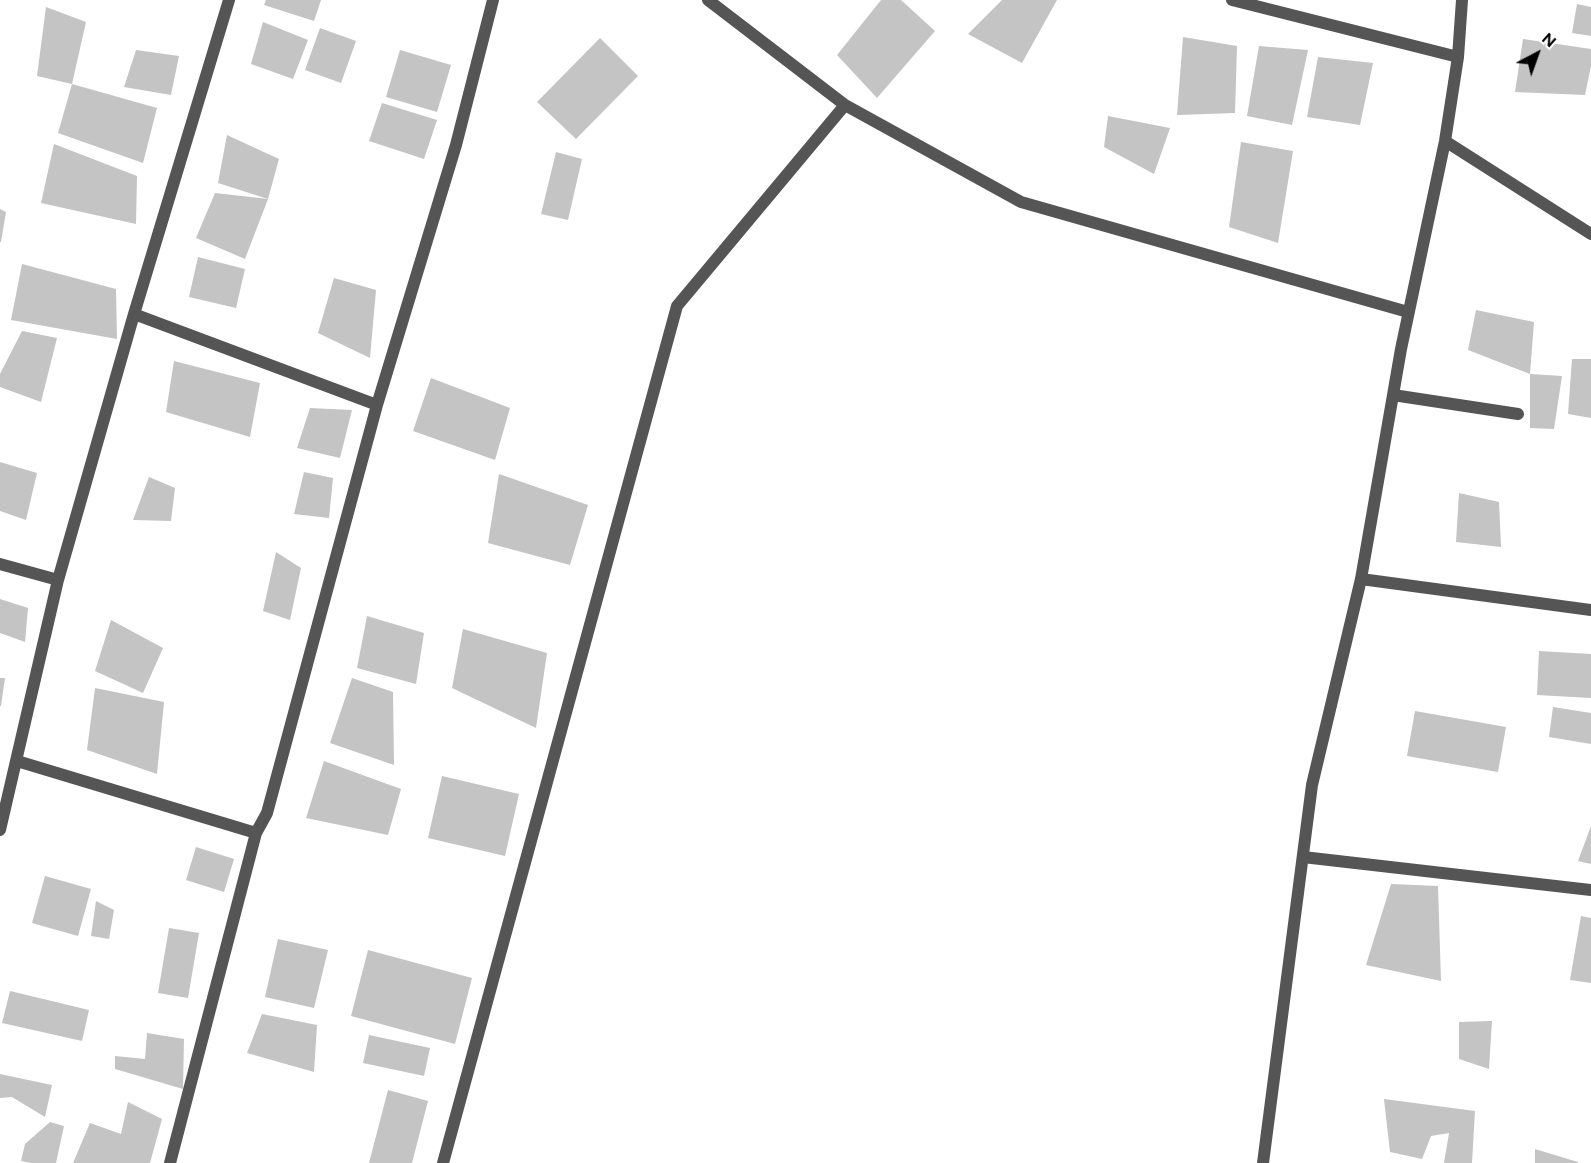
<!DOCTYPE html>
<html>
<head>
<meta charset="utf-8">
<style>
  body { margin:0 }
  #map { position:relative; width:1591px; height:1163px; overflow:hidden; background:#fff; font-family:Figtree,sans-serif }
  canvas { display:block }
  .north { position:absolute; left:1507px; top:24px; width:60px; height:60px; -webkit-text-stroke:4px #fff; paint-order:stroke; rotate:41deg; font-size:16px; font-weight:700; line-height:24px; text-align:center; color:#000 }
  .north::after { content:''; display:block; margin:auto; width:21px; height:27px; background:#000; clip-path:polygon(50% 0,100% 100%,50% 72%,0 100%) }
</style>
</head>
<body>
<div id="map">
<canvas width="1591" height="1163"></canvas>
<div class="north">N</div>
</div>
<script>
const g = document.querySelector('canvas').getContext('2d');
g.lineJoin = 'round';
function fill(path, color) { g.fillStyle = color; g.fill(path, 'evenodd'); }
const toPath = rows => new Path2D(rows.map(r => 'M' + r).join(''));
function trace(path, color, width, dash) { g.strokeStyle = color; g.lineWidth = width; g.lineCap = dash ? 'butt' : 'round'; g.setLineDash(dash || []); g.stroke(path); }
const building = toPath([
  [266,0,321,0,314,21,264,5],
  [881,0,901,0,935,31,877,98,837,55],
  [1002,0,1057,0,1022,63,968,34],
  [1577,4,1591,7,1591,36,1572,33],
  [46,7,86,22,72,84,157,108,143,163,58,133,72,84,37,76],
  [263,22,308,40,293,79,251,64],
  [320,28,356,41,341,83,305,70],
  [1183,37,1237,46,1235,113,1177,115],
  [600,38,638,76,576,139,537,102],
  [1523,39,1591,49,1591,66,1585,95,1515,92],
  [1259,46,1308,50,1292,125,1247,116],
  [136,50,179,56,171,95,124,87],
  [400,50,451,65,437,112,386,97],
  [1318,57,1373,63,1360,125,1307,117],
  [382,103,437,120,424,159,369,141],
  [1108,116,1170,128,1154,174,1104,147],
  [227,135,279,159,268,199,245,259,196,238,215,193,268,199,218,183],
  [1241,142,1293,151,1278,243,1229,227],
  [54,144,137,176,136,224,41,203],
  [556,152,582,159,568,220,541,214],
  [0,209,6,212,1,242,0,242],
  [198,257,245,269,236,308,189,297],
  [22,264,116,289,117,339,11,320],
  [334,278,376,290,370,358,318,333],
  [1476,310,1534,322,1530,374,1562,376,1554,429,1530,428,1530,374,1468,350],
  [22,331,57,338,41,402,0,387,0,374],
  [1572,359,1591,359,1591,418,1568,414],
  [174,361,260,383,250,437,166,412],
  [431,378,510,408,495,460,413,431],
  [310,408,352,410,340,458,297,448],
  [0,462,37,473,26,520,0,511],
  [304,472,333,478,329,518,294,514],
  [499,474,588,505,570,565,488,543],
  [149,477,175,488,171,521,133,520],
  [1459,493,1499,502,1501,547,1456,542],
  [276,552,301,568,290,620,263,611],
  [0,599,28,608,25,642,0,633],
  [367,616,424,633,416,684,357,668],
  [111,620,163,648,143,693,95,671],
  [463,629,547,653,536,728,452,688],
  [1539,651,1591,654,1591,698,1537,695],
  [0,678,5,678,1,706,0,706],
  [352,678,393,692,394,765,330,743],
  [95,688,164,702,157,774,87,750],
  [1553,707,1591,713,1591,744,1549,737],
  [1415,711,1506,727,1498,772,1407,756],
  [324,761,401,789,388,835,306,818],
  [442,776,519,794,505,856,428,838],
  [1591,826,1591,864,1578,861],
  [196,847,234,859,224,892,186,880],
  [45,876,91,889,78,936,32,923],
  [1391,884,1438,886,1441,981,1366,965],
  [96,901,114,910,109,939,91,936],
  [1581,916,1591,918,1591,983,1570,980],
  [169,928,199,933,188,998,158,993],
  [278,939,328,950,314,1008,265,997],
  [368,950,472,978,455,1044,351,1016],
  [10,991,89,1010,82,1041,2,1023],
  [262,1014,317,1025,314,1072,247,1053],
  [1492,1021,1489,1069,1459,1059,1459,1022],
  [147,1033,184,1039,183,1089,115,1069,115,1056,145,1059],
  [369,1035,430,1048,424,1076,363,1063],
  [0,1074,52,1085,45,1117,12,1097,0,1098],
  [388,1090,428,1101,412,1163,369,1163],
  [1384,1099,1475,1111,1472,1163,1444,1163,1449,1133,1431,1136,1422,1159,1390,1152],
  [128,1102,162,1119,150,1163,73,1163,90,1123,121,1134],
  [50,1122,64,1126,56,1163,31,1163,21,1161,25,1144],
  [1535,1149,1578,1162,1578,1163,1535,1163]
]);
const street = toPath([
  [708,0,845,105,1021,202,1408,312],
  [1232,0,1458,57],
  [1445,141,1591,234],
  [134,314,377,405],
  [1393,395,1518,414],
  [0,564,58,580],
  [1361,579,1591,610],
  [17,761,256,833],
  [0,830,58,580,134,314,229,0],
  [1303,857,1591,890],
  [170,1163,256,833,267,813,377,405,456,145,493,0],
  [443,1163,677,306,845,105],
  [1263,1163,1312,785,1361,579,1401,349,1445,141,1458,57,1462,0]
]);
fill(building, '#c4c4c4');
trace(street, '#555', 12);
</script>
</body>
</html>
